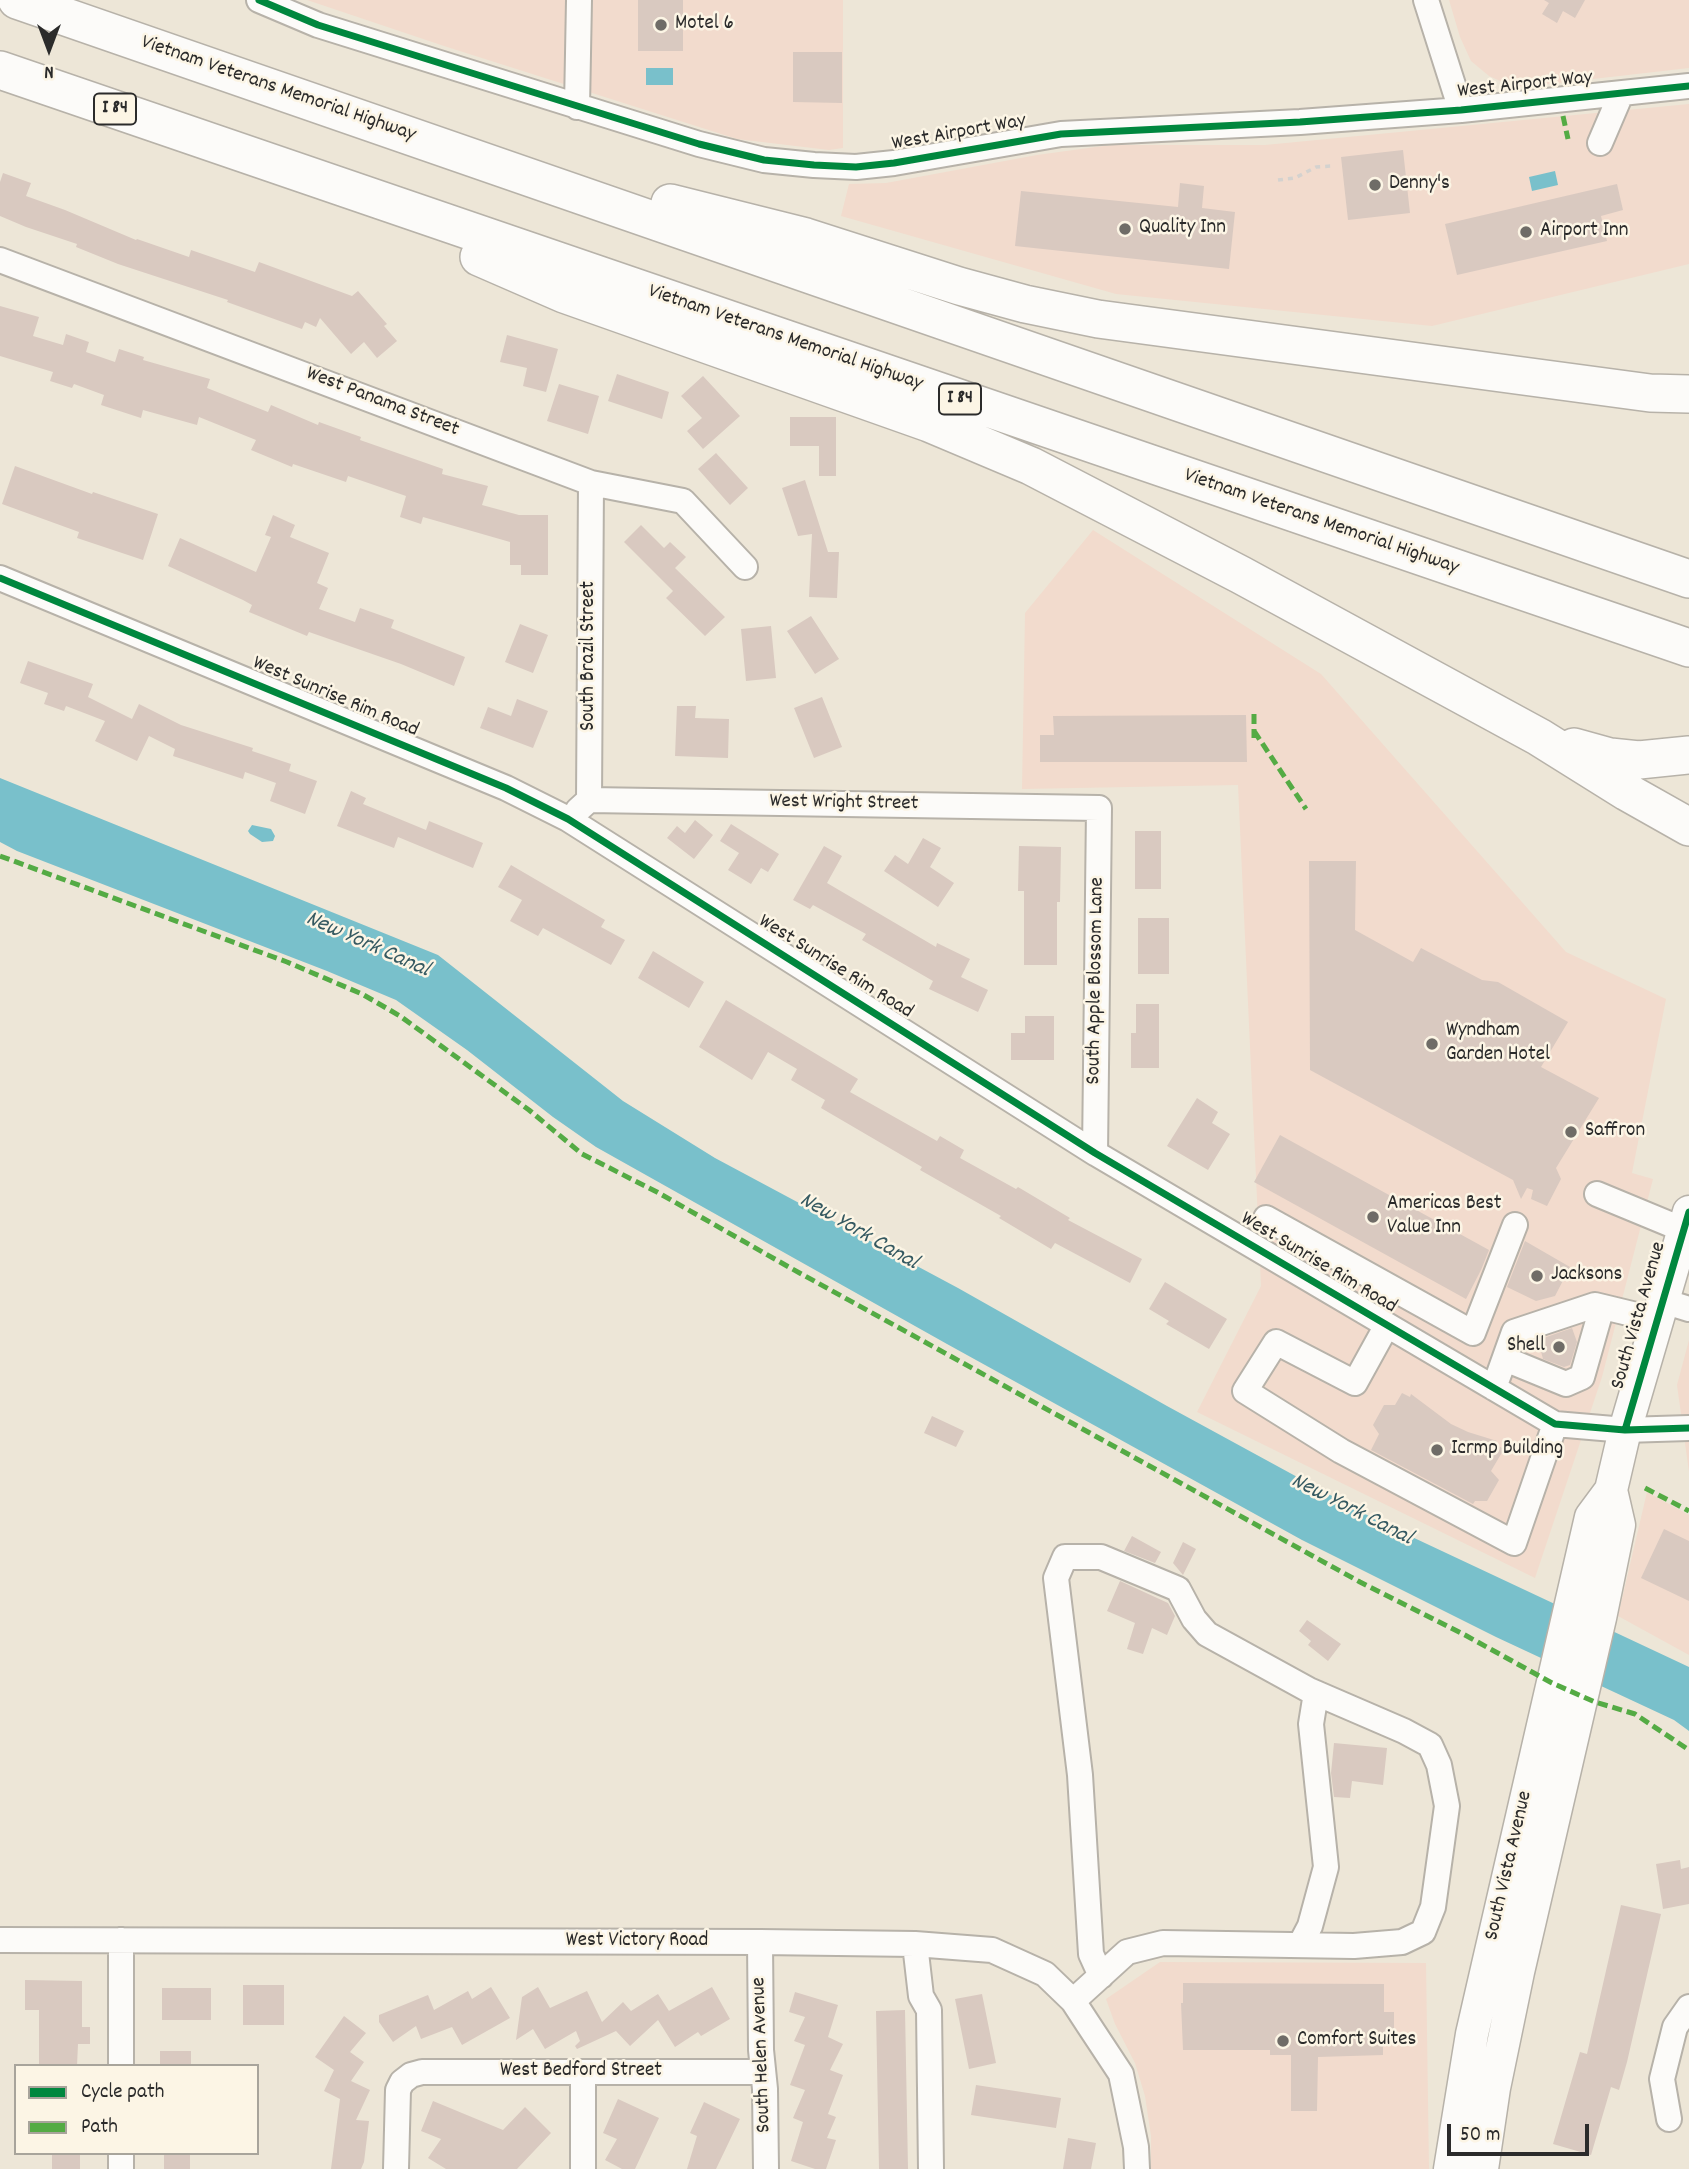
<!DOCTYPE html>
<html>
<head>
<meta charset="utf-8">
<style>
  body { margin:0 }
  #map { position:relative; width:1689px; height:2169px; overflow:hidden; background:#ede6d7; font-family:Dekko,sans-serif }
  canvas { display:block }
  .legend { position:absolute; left:14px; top:2064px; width:245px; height:91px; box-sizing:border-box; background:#fcf5e5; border:2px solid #a8a49b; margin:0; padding:9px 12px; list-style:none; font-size:21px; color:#2b2b2b }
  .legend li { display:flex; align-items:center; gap:14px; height:35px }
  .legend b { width:35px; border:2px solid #a8a49b }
  .north { position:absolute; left:14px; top:14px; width:70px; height:70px; -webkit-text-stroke:5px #fcf5e5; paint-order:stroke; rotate:180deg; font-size:19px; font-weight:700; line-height:28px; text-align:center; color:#2b2b2b }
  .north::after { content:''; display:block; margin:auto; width:24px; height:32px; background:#2b2b2b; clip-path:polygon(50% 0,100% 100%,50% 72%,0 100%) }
  .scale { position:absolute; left:1447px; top:2124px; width:142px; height:32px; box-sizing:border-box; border:4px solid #2b2b2b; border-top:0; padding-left:9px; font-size:21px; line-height:24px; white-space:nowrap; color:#2b2b2b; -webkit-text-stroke:5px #fcf5e5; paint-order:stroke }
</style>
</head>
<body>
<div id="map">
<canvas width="1689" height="2169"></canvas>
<ul class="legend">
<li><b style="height:9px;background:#00873e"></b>Cycle path</li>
<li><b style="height:9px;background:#54ab44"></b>Path</li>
</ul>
<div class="north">N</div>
<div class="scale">50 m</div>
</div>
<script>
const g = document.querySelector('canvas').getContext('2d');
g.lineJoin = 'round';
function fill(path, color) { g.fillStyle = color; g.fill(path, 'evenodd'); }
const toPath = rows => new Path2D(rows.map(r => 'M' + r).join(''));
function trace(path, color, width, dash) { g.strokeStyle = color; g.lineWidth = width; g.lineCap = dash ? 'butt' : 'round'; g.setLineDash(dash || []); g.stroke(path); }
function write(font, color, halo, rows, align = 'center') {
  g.font = font + ' Dekko,sans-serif'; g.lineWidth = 5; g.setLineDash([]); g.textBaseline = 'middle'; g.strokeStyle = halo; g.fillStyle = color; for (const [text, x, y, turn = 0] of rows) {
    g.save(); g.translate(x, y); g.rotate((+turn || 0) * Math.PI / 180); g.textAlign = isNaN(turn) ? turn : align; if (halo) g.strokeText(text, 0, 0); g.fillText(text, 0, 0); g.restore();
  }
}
const built = toPath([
  [307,0,843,0,843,148,829,150,737,139,444,46],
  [1449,0,1689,0,1689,68,1523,87,1507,84,1489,76,1471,61,1460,37],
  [1689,104,1689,264,1432,326,1116,294,841,216,849,184,886,183,1037,155,1110,145,1265,145],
  [1093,530,1321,674,1566,952,1666,999,1632,1173,1653,1179,1602,1377,1535,1578,1197,1412,1261,1286,1238,785,1022,789,1025,613],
  [1689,1340,1689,1472,1677,1385],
  [1647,1492,1689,1515,1689,1655,1618,1616],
  [1160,1962,1426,1963,1429,2169,1151,2169,1151,2136,1145,2096,1135,2063,1115,2024,1106,1999]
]);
const water = toPath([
  [646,68,673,68,673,85,646,85],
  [1555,171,1558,185,1532,191,1529,177],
  [0,778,438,955,623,1101,715,1158,958,1288,1167,1406,1378,1521,1689,1667,1689,1731,1674,1720,1496,1637,1302,1540,947,1344,596,1147,553,1117,467,1050,396,1000,327,971,17,851,0,842],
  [252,825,271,829,275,836,273,841,262,842,250,834,248,831]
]);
const building = toPath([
  [638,0,683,0,683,51,638,51],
  [1544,0,1585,0,1575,18,1563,11,1557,23,1542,14,1549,3],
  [793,52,842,52,842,103,793,102],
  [1403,150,1410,213,1348,220,1341,157],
  [3,173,31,183,26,196,65,210,136,240,137,239,189,257,191,250,255,272,259,262,352,296,358,291,387,324,384,326,397,341,377,358,364,342,351,354,320,318,316,327,305,322,302,329,227,302,228,300,118,264,76,247,77,244,26,227,0,216,0,182],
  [1180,183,1204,186,1202,208,1235,212,1229,269,1015,246,1021,191,1178,207],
  [1617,184,1623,210,1601,216,1607,241,1457,275,1445,224],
  [0,306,39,317,33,336,63,345,66,334,89,342,86,352,115,362,119,349,144,357,143,360,210,379,207,388,268,412,271,405,318,425,319,422,361,437,360,440,443,469,442,474,488,486,482,505,519,515,548,515,548,575,521,575,521,565,510,565,510,542,423,517,421,524,400,517,406,496,348,476,346,482,293,464,292,467,251,450,256,440,199,417,197,425,143,410,141,418,101,405,104,395,74,384,72,388,50,381,53,372,0,356],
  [507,335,558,349,546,392,523,386,527,368,500,362],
  [617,374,669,392,662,419,608,401],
  [703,376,740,416,703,449,687,431,702,418,681,396],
  [559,384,599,396,588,434,547,421],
  [790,417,836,417,836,476,819,476,819,446,790,446],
  [716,453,748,488,730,505,698,469],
  [15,466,92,494,93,492,158,514,143,560,77,538,79,532,2,504],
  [805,480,828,552,839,552,837,598,809,597,812,534,798,536,782,488],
  [273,515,295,525,290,537,329,553,317,583,328,588,319,609,355,622,360,608,394,620,391,628,465,657,454,686,401,664,309,632,307,636,273,622,249,612,252,605,243,600,168,566,180,538,256,572,271,537,265,535],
  [641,525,664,548,670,542,686,557,675,568,725,617,705,636,666,598,673,591,624,542],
  [811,616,839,659,815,674,787,631],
  [520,624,548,635,533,673,505,662],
  [771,626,776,678,746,681,741,629],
  [28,661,93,684,88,697,132,719,139,704,181,725,253,748,252,751,291,764,289,771,317,781,305,814,270,801,276,783,245,772,243,779,173,756,175,749,149,736,137,761,95,741,105,721,66,706,64,711,44,704,48,693,20,683],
  [822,697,842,747,814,758,794,708],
  [517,699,548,711,533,748,480,728,488,707,511,716],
  [677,706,696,706,695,718,729,719,728,758,675,756],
  [1246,715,1247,762,1040,762,1040,735,1054,735,1053,716],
  [351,791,366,798,363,804,426,830,429,821,483,843,473,868,398,837,394,848,337,826],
  [695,820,713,835,694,859,667,838,677,826,685,833],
  [731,824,779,854,768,872,761,868,751,884,728,870,739,853,720,841],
  [1135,831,1161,831,1161,889,1135,889],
  [923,838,941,848,930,867,954,883,938,907,884,871,895,855,908,864],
  [824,846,842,856,827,883,936,947,937,943,970,959,961,977,988,990,978,1012,929,989,933,981,862,940,866,934,813,905,810,909,793,900],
  [1019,846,1061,847,1060,902,1057,902,1057,965,1024,965,1024,891,1018,891],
  [1309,861,1356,861,1355,930,1413,962,1421,948,1482,980,1498,982,1568,1022,1541,1067,1599,1098,1556,1168,1561,1179,1547,1206,1531,1199,1533,1190,1527,1188,1521,1199,1513,1180,1310,1070],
  [511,865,605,920,601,927,625,940,611,965,543,928,538,936,510,921,522,900,498,887],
  [1138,918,1169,918,1169,974,1138,974],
  [653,951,704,982,689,1008,638,978],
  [726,1000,858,1079,850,1092,937,1141,940,1136,964,1150,960,1158,1016,1189,1018,1187,1070,1218,1068,1220,1142,1259,1130,1283,1055,1243,1051,1249,999,1218,1001,1216,920,1170,922,1167,821,1108,825,1100,791,1080,797,1069,768,1052,752,1080,699,1047],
  [1136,1004,1159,1004,1159,1068,1131,1068,1131,1033,1136,1033],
  [1025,1016,1054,1016,1054,1060,1011,1060,1011,1033,1025,1033],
  [1197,1098,1218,1112,1212,1123,1230,1134,1208,1170,1167,1146],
  [1280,1135,1489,1250,1481,1270,1466,1299,1254,1182],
  [1525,1241,1570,1267,1555,1296,1536,1301,1507,1287],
  [1165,1282,1227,1319,1209,1349,1166,1324,1169,1321,1149,1309],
  [1572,1328,1577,1342,1570,1365,1564,1367,1543,1359,1538,1340],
  [1402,1393,1410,1397,1411,1394,1451,1424,1468,1432,1497,1441,1495,1444,1504,1449,1491,1471,1499,1480,1487,1501,1475,1501,1473,1504,1371,1450,1379,1434,1373,1425,1384,1405,1395,1405],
  [932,1416,964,1431,956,1447,924,1433],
  [1664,1529,1689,1541,1689,1601,1641,1578],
  [1132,1536,1161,1552,1155,1563,1124,1551],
  [1183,1542,1196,1549,1183,1575,1173,1563],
  [1120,1581,1168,1603,1175,1616,1167,1635,1152,1628,1143,1654,1127,1649,1135,1623,1107,1611],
  [1307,1620,1341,1644,1328,1661,1308,1645,1311,1641,1299,1631],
  [1334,1743,1387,1748,1383,1785,1352,1781,1350,1798,1334,1797,1331,1773],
  [1680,1860,1681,1869,1689,1867,1689,1904,1663,1909,1656,1864],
  [1621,1905,1661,1914,1627,2062,1619,2090,1611,2087,1591,2155,1553,2144,1580,2052,1587,2054],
  [25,1980,82,1981,82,2027,90,2027,90,2044,78,2044,77,2066,39,2066,39,2010,25,2010],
  [1183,1983,1384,1984,1384,2012,1394,2012,1394,2036,1383,2036,1383,2055,1318,2057,1317,2111,1291,2111,1291,2055,1270,2055,1270,2050,1183,2050,1181,2003,1183,2003],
  [243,1985,284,1985,284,2025,243,2025],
  [491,1987,510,2018,462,2045,452,2027,421,2039,416,2026,393,2042,379,2022,379,2015,428,1995,434,2010,468,1991,472,1999],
  [538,1987,550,2008,587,1991,602,2022,623,2002,631,2011,658,1994,669,2011,667,2012,712,1987,730,2019,701,2036,698,2032,675,2047,658,2020,630,2046,616,2031,577,2049,575,2046,580,2041,576,2031,545,2049,533,2029,516,2040,522,1997],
  [162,1988,211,1988,211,2020,162,2020],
  [795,1992,838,2005,828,2037,843,2044,830,2070,843,2075,828,2114,836,2117,827,2138,836,2140,826,2169,815,2169,791,2161,803,2122,793,2118,805,2090,790,2085,805,2045,794,2041,805,2017,789,2012],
  [982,1994,996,2063,969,2069,955,1999],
  [905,2010,908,2169,879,2169,876,2011],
  [344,2016,366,2033,350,2052,364,2062,351,2081,370,2090,356,2120,369,2121,364,2162,361,2169,331,2169,340,2099,324,2091,334,2070,315,2057],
  [160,2051,191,2051,191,2066,160,2066],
  [976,2085,1061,2098,1056,2128,971,2115],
  [618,2099,659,2118,635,2169,622,2169,605,2160,617,2139,603,2133],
  [433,2101,503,2130,525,2107,551,2133,517,2169,446,2169,428,2158,441,2139,421,2131],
  [704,2102,740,2119,716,2169,687,2169,697,2136,690,2133],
  [1068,2138,1096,2143,1091,2169,1063,2169],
  [52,2153,80,2153,80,2169,52,2169],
  [164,2153,190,2153,190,2169,164,2169]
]);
const path = toPath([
  [1278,180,1295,178,1316,167,1332,166]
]);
const minor = toPath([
  [259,0,318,25,699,144,764,160,814,165,856,167,894,163,1061,134,1300,122,1461,110,1689,86],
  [1426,0,1461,110],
  [577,107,579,0],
  [1600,143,1621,94],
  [0,260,591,483,683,501,745,567],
  [0,578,506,788,568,819,1095,1153,1555,1424,1625,1430,1689,1428],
  [589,800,1099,808,1095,1153],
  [578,810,589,800,591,483],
  [1597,1194,1684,1230],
  [1266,1218,1473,1333,1515,1225],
  [1663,1301,1689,1309],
  [1387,1325,1355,1383,1276,1342,1245,1391,1341,1451,1514,1543,1555,1424],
  [1505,1359,1566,1384,1582,1377,1602,1307],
  [1494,1388,1514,1332,1595,1305,1657,1320],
  [0,1940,760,1942,915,1944,992,1950,1045,1974,1073,2001,1088,2024,1121,2074,1136,2147,1137,2169],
  [760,1942,761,2050,765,2089,766,2169],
  [915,1944,921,1996,929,2010,931,2169],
  [1300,1945,1310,1926,1326,1867,1311,1724,1316,1693],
  [1073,2001,1127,1952,1163,1943,1354,1946,1402,1942,1423,1932,1433,1907,1447,1806,1439,1765,1430,1745,1404,1731,1309,1690,1207,1634,1194,1619,1178,1589,1101,1557,1065,1557,1056,1578,1080,1775,1091,1954,1101,1976],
  [121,2066,121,1940],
  [583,2072,583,2169],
  [1669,2119,1662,2079,1675,2027,1689,2007],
  [121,2169,121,2153],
  [396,2169,398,2090,402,2082,411,2075,422,2072,763,2072]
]);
const major = toPath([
  [1450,2169,1472,2034,1591,1517,1611,1490,1625,1430,1689,1212],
  [1482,2169,1494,2088,1518,1972,1600,1618,1619,1525,1611,1490]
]);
const highway = toPath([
  [17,0,1689,579],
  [0,70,1689,648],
  [670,203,806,237,959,286,1025,304,1098,319,1650,393,1689,394],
  [479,257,564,294,929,423,1031,466,1241,575,1539,737,1627,792,1689,827],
  [1574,747,1610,757,1639,760,1689,755]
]);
const quiet = toPath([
  [1563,116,1568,139],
  [1254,714,1254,738],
  [1254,731,1306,809],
  [0,856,287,962,362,994,400,1016,529,1110,582,1154,657,1192,787,1266,1360,1582,1465,1635,1552,1683,1595,1702,1635,1714,1689,1750],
  [1645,1488,1689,1511]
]);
const cycleway = toPath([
  [259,0,318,25,699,144,764,160,814,165,856,167,894,163,1061,134,1300,122,1461,110,1689,86],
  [0,578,506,788,568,819,1095,1153,1555,1424,1625,1430,1689,1428],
  [1625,1430,1689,1212]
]);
const markers = [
  [661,25,7,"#6f6c67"],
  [1375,185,7,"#6f6c67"],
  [1125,229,7,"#6f6c67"],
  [1526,232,7,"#6f6c67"],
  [1432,1044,7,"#6f6c67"],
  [1571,1132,7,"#6f6c67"],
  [1373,1217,7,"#6f6c67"],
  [1537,1276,7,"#6f6c67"],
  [1559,1347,7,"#6f6c67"],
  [1437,1450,7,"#6f6c67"],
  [1283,2041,7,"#6f6c67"]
];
const shields = [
  [115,109,42],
  [960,399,42]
];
const shieldNames = [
  ["I 84",115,109],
  ["I 84",960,399]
];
const poiNames = [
  ["Motel 6",675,25],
  ["Denny's",1389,185],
  ["Quality Inn",1139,229],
  ["Airport Inn",1540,232],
  ["Wyndham",1446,1032],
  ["Garden Hotel",1446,1056],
  ["Saffron",1585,1132],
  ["Americas Best",1387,1205],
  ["Value Inn",1387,1229],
  ["Jacksons",1551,1276],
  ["Shell",1545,1347,"right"],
  ["Icrmp Building",1451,1450],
  ["Comfort Suites",1297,2041]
];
const streetNames = [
  ["West Airport Way",1525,86,-6],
  ["Vietnam Veterans Memorial Highway",278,90,19],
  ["West Airport Way",959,134,-10],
  ["Vietnam Veterans Memorial Highway",785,339,19],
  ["West Panama Street",382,403,21],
  ["Vietnam Veterans Memorial Highway",1321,523,19],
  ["South Brazil Street",590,656,-90],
  ["West Sunrise Rim Road",335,698,23],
  ["West Wright Street",844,804,1],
  ["West Sunrise Rim Road",835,968,32],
  ["South Apple Blossom Lane",1097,981,-89],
  ["West Sunrise Rim Road",1318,1264,31],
  ["South Vista Avenue",1640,1316,-74],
  ["South Vista Avenue",1510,1866,-77],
  ["West Victory Road",637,1942],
  ["South Helen Avenue",763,2055,-92],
  ["West Bedford Street",581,2072]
];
const waterNames = [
  ["New York Canal",367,946,24],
  ["New York Canal",858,1233,30],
  ["New York Canal",1351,1511,27]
];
fill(built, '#f2dbcd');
fill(water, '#79c0cb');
fill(building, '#d9c9c0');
trace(minor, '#b7b2a9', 28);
trace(major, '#b7b2a9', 35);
trace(highway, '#b7b2a9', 40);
trace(path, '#d4d2cf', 3.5, [5, 5]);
trace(minor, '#fcfbf9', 24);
trace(major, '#fcfbf9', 32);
trace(highway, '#fcfbf9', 37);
trace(quiet, '#54ab44', 5, [10, 5]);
trace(cycleway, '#00873e', 7);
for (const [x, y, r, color] of markers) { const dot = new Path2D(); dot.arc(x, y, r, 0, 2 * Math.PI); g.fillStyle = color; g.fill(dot); trace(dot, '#fcf5e5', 2.5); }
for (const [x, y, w] of shields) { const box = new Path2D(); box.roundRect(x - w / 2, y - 15.5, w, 31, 5); g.fillStyle = '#fcf5e5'; g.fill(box); trace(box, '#2b2b2b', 2); }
write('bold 19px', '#2b2b2b', null, shieldNames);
write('21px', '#2b2b2b', '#fcf5e5', poiNames, 'left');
write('21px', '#2b2b2b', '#fcf5e5', streetNames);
write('italic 23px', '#355961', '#fcf5e5', waterNames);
</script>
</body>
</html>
